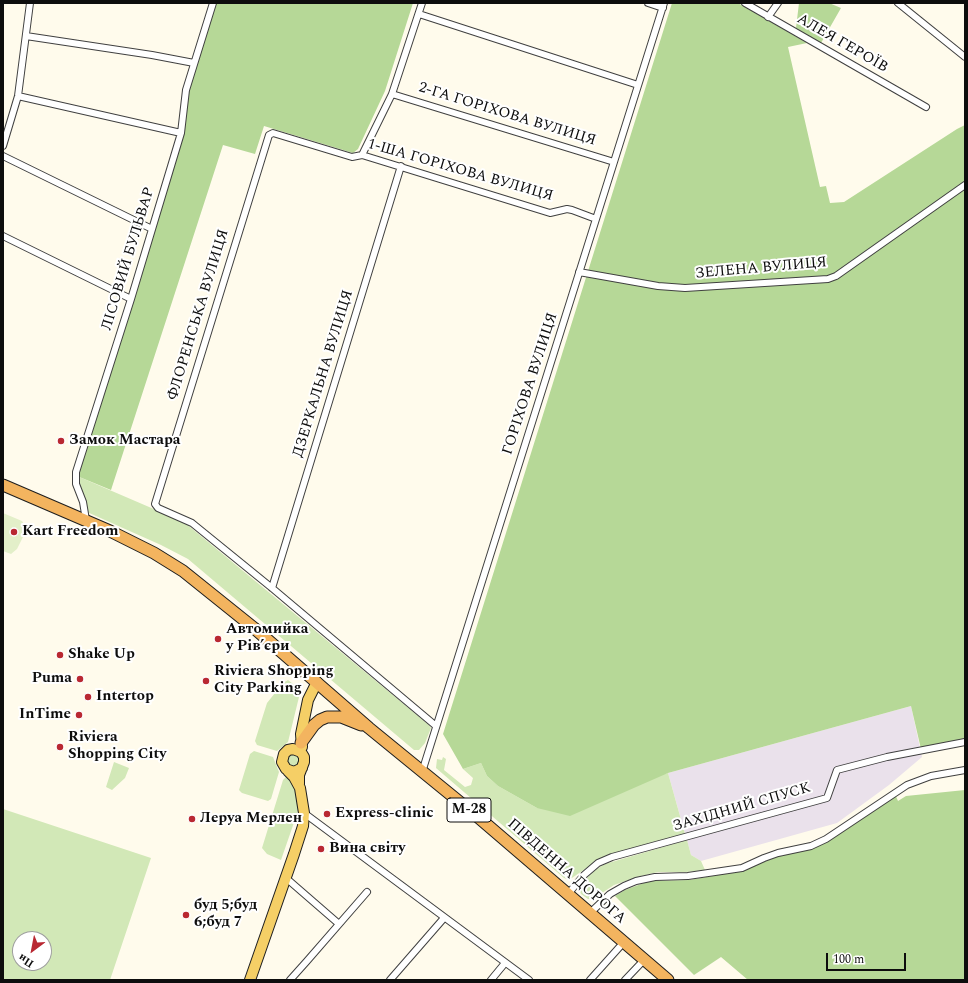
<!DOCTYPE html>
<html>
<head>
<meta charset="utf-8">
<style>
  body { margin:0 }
  #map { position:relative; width:968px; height:983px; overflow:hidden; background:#fffbec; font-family:Spectral,serif }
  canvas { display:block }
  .frame { position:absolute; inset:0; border:4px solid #0d0d0d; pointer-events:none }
  .north { position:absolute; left:12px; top:931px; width:40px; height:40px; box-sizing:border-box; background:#fff; border:1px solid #9e9e9e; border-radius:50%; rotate:212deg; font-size:11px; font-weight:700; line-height:16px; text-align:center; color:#0d0d0d }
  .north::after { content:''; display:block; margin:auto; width:14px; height:18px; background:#b92832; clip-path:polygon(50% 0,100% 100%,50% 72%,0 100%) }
  .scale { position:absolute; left:826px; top:953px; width:80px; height:18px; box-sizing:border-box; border:2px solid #0d0d0d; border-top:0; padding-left:5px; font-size:12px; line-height:14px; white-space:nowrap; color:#0d0d0d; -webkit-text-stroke:3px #fff; paint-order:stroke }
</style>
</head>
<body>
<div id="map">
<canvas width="968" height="983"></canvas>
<div class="frame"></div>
<div class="north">Пн</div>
<div class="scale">100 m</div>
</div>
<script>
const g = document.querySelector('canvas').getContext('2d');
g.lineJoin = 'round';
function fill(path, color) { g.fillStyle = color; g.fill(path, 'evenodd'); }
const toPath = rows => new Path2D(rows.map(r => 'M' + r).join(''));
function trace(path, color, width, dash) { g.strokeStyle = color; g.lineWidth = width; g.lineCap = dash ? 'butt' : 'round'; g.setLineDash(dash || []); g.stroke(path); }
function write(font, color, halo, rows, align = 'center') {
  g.font = font + ' Spectral,serif'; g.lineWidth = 4; g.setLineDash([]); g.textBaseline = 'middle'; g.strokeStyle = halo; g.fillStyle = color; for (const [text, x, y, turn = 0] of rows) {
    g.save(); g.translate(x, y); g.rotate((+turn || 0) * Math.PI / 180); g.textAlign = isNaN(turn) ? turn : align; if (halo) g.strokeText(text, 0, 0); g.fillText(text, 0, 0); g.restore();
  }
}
const industrial = toPath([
  [911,706,922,757,889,785,837,823,701,861,691,855,668,773]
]);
const green = toPath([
  [77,476,184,522,429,725,431,728,425,743,419,750,414,750,188,559,161,545,87,512],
  [288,680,297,687,299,697,288,742,277,751,257,745,255,741,267,703,283,683],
  [254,751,273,757,279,772,271,799,268,801,242,793,239,790,250,754],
  [295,751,302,761,292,770,284,756],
  [443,757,446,759,444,770,465,787,471,785,473,778,463,769,481,763,487,776,498,786,537,808,668,773,685,834,598,860,569,880,564,878,436,768,437,759,442,760],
  [114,762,129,768,125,778,112,790,106,787],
  [287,776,291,777,297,794,298,811,281,860,267,854,262,848,283,780],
  [3,809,151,858,110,980,3,980],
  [20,939,44,939,44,963,20,963],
  [687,840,691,855,701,861,705,870,686,872,658,872,641,876,614,885,593,899,588,899,581,894,580,891,587,878,595,870,605,864]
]);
const forest = toPath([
  [216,3,413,3,385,91,358,149,353,153,264,126,255,154,223,145,111,490,77,476,183,133,188,94],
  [672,3,738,3,807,43,788,47,820,187,826,186,830,203,844,202,957,129,965,125,965,740,921,749,911,706,668,773,570,816,537,808,498,786,487,776,481,763,463,769,443,734],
  [799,3,829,3,841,8,821,43,796,28],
  [965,790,965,980,748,980,721,957,694,975,615,896,625,890,649,881,689,880,741,871,775,855,809,848,895,794,898,801,906,796]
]);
const pitch = toPath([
  [3,513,22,521,24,524,24,535,17,549,11,554,3,551]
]);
const minor = toPath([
  [648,3,663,8],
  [745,3,926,107],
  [898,3,965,57],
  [419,14,638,85],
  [768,17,778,3],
  [26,36,152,55,194,63],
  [392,94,614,162],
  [18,96,181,133],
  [3,146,18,96,30,3],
  [362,155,392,94,422,3],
  [3,156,152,229],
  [3,236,131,299],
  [579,272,658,286,685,288,828,279,836,276,965,185],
  [86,520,83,502,76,484,76,472,131,299,181,133,186,90,213,3],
  [272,588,401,166],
  [436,726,272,588,192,523,158,508,155,504,269,135,273,133,352,157,362,155,550,213,567,209,572,210,596,219],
  [422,772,664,3],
  [304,813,529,980],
  [286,878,339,924],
  [568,894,584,875,598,863,612,857,827,798,837,770,887,757,965,742],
  [590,913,610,894,624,886,636,881,655,877,688,876,742,868,764,858,778,853,811,846,826,839,907,785,931,776,965,770],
  [290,980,307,961,367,892],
  [390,980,444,918],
  [491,980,505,963],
  [590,980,624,942],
  [625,980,644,960]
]);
const primary = toPath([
  [302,747,301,734,308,700,317,682],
  [299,784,299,775,304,762,304,757,301,752,293,749,288,750,284,754,282,762,286,769,294,772,302,768],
  [250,980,294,854,303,826,304,813,300,788,294,777,288,771]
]);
const trunk = toPath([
  [3,485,110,531,154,553,183,571,254,628,369,728,478,817,668,980],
  [301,743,314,725,320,720,327,717,341,717,361,725]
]);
const markers = [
  [61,441,4,"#b92832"],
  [14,532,4,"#b92832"],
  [218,639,4,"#b92832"],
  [60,655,4,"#b92832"],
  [80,679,4,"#b92832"],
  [206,681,4,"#b92832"],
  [88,697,4,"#b92832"],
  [79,715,4,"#b92832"],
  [60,747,4,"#b92832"],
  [327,814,4,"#b92832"],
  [192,819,4,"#b92832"],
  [321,849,4,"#b92832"],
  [186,915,4,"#b92832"]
];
const shields = [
  [469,810,44]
];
const shieldNames = [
  ["М-28",469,810]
];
const streetNames = [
  ["АЛЕЯ ГЕРОЇВ",842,44,30],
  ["2-ГА ГОРІХОВА ВУЛИЦЯ",507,115,17],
  ["1-ША ГОРІХОВА ВУЛИЦЯ",460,171,16],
  ["ЛІСОВИЙ БУЛЬВАР",129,259,-73],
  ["ЗЕЛЕНА ВУЛИЦЯ",761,269,-5],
  ["ФЛОРЕНСЬКА ВУЛИЦЯ",199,315,-73],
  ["ДЗЕРКАЛЬНА ВУЛИЦЯ",324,374,-73],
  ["ГОРІХОВА ВУЛИЦЯ",531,384,-72],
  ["ЗАХІДНИЙ СПУСК",742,808,-16],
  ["ПІВДЕННА ДОРОГА",566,872,41]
];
const poiNames = [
  ["Замок Мастара",69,441],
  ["Kart Freedom",22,532],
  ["Автомийка",226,630],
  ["у Рівʼєри",226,647],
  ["Shake Up",68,655],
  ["Riviera Shopping",214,672],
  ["City Parking",214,689],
  ["Puma",72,679,"right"],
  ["Intertop",96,697],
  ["InTime",71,715,"right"],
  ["Riviera",68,738],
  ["Shopping City",68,755],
  ["Express-clinic",335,814],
  ["Леруа Мерлен",200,819],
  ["Вина світу",329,849],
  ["буд 5;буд",194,906],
  ["6;буд 7",194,923]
];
fill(industrial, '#eae1eb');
fill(green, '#d2e8b7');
fill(forest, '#b6d897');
fill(pitch, '#e3efc9');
trace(minor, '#404040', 8);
trace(primary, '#1e1e1e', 12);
trace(trunk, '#1e1e1e', 13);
trace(minor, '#fff', 6);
trace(primary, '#f5cf66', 10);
trace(trunk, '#f3b45f', 11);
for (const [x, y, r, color] of markers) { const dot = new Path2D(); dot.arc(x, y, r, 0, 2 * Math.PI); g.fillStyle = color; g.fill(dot); trace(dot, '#fff', 1.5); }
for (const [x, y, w] of shields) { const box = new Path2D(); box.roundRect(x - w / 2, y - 12, w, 24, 3); g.fillStyle = '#fff'; g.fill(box); trace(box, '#0d0d0d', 1); }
write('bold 14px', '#0d0d0d', null, shieldNames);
write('15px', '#0d0d0d', '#fff', streetNames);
write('bold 15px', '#0d0d0d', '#fff', poiNames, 'left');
</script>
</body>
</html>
